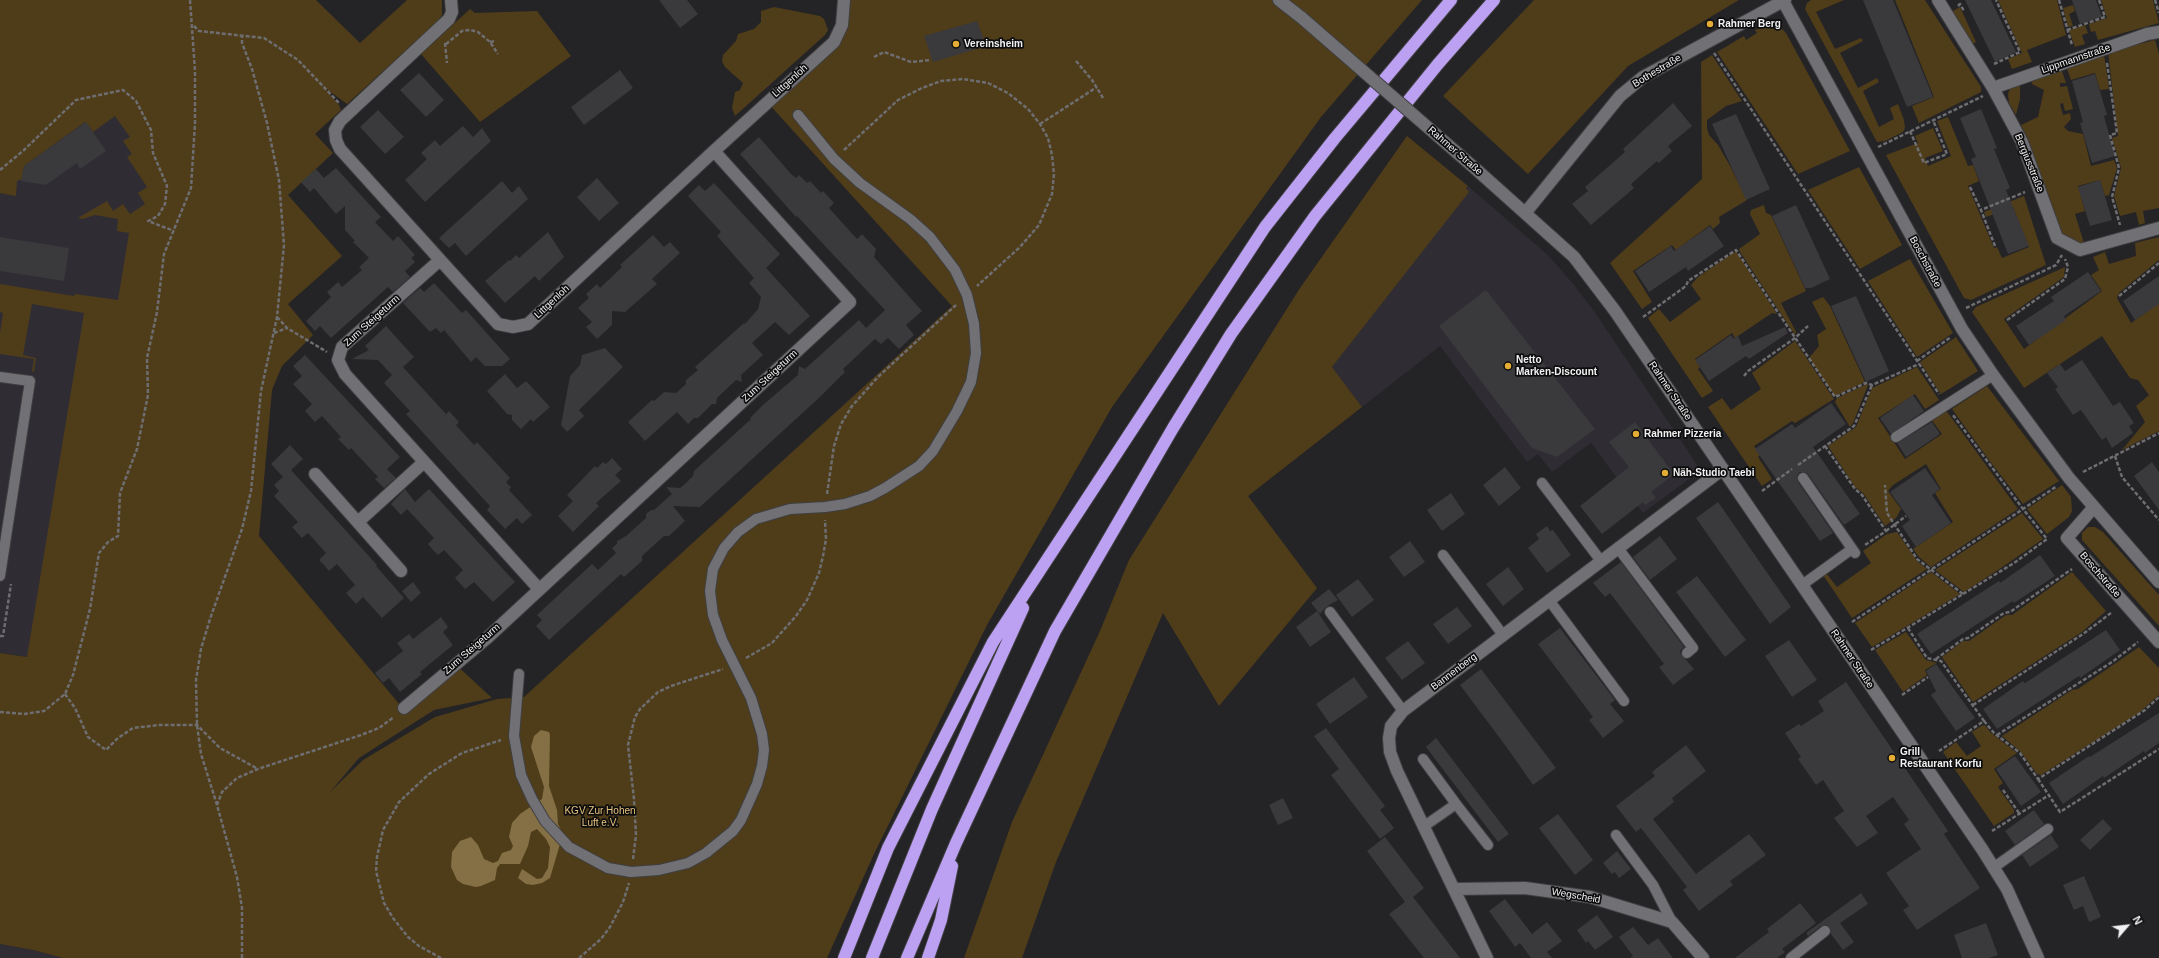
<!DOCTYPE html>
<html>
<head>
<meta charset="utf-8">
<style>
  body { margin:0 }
  #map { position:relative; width:2159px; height:958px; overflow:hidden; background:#242326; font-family:Arial,sans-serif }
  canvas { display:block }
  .north { position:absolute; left:2107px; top:906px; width:40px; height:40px; -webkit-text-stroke:3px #0d0d0e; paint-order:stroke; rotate:62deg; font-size:11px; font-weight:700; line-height:16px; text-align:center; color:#f2f1f3 }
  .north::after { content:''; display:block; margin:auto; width:14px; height:18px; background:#f2f1f3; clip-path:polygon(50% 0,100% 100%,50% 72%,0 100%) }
</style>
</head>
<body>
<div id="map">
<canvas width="2159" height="958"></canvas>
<div class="north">N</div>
</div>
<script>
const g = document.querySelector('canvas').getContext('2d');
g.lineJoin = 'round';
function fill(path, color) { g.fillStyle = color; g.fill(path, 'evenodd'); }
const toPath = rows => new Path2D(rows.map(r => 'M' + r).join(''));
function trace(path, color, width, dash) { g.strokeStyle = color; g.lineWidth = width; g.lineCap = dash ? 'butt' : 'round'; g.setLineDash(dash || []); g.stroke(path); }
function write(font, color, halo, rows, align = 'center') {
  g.font = font + ' Arial,sans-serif'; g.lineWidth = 3.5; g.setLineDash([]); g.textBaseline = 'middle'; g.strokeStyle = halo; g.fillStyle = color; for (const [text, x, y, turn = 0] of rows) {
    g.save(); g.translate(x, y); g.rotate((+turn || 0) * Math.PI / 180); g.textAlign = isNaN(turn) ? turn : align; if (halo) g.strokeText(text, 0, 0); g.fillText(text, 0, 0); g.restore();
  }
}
const built = toPath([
  [108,102,139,148,153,203,119,304,27,657,0,653,0,176],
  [1468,186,1550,257,1574,285,1594,311,1694,460,1700,471,1643,513,1591,443,1552,472,1538,454,1527,462,1440,346,1362,407,1332,367,1468,192,1466,188],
  [0,944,33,950,63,958,0,958]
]);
const green = toPath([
  [0,0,316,0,360,43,407,0,442,0,442,15,437,22,347,104,325,88,339,105,341,110,315,134,333,153,288,195,342,256,288,304,313,335,282,366,272,390,259,536,400,705,453,662,492,698,434,710,359,758,330,792,363,760,435,717,497,699,524,697,952,306,767,102,834,42,845,0,1422,0,1321,117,1112,407,987,625,874,854,827,958,63,958,33,950,0,944,0,653,27,657,84,313,32,304,23,355,36,358,34,372,32,371,34,359,0,354,0,333,3,313,0,312,0,284,74,296,75,294,118,300,129,233,117,231,118,219,95,215,82,219,78,218,107,201,113,211,123,204,130,214,145,204,138,193,147,187,127,157,132,154,123,141,130,137,115,116,93,132,85,122,24,166,22,179,17,181,16,196,0,193],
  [1534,0,1739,0,1628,66,1528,174,1443,96],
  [1811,0,1844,0,1816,12,1835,49,1861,38,1863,41,1840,53,1858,88,1877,78,1879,82,1863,91,1879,127,1894,119,1890,108,1898,104,1904,120,1905,128,1903,132,1885,141,1877,142,1805,9,1807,3],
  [1895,0,1925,0,1981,87,1981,92,1919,123,1912,106,1934,97],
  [1998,0,2057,0,2066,35,2027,50,2032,62,2012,69,2008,59,2022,53],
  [2101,0,2153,0,2159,23,2098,40,2095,31,2091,32,2089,24,2107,18],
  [2073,5,2075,11,2069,14,2073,26,2068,27,2063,8],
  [774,7,820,16,824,19,828,30,825,35,735,116,732,108,735,92,740,90,743,83,725,67,722,61,723,55,736,41,738,34,754,29,761,22,761,11],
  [1960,7,1976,42,1971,45,1951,12],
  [470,9,475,13,537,11,571,56,480,122,421,54],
  [1768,24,1779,26,1786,33,1850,151,1798,174,1717,52,1744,36,1746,40,1757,33,1755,30],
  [2085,25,2088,33,2082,35,2085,44,2075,47,2069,30],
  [2155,40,2159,54,2159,208,2143,211,2145,223,2139,225,2136,212,2120,216,2114,196,2121,168,2112,138,2118,136,2108,52],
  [2104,54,2109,89,2100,90,2095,73,2071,80,2066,66],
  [1712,55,1742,101,1726,106,1707,120,1707,128,1709,135,1718,145,1729,164,1747,200,1719,217,1720,223,1713,229,1710,225,1676,250,1672,245,1633,271,1652,302,1642,309,1610,263,1702,179,1701,62],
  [2061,68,2066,83,2060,83,2060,87,2067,86,2073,109,2065,111,2063,103,2060,104,2063,115,2070,113,2071,119,2064,127,2068,131,2083,134,2091,166,2114,160,2117,168,2109,195,2105,196,2100,180,2078,186,2085,211,2075,214,2084,243,2080,244,2064,237,2060,230,2029,141,2021,125,2038,117,2044,90,2032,84,2031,78],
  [2020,82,2020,99,2016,115,2009,103,2008,94,2010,88],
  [1948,117,1968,166,1973,165,1979,181,1968,186,1994,248,1997,247,2002,258,2029,247,2013,207,1986,217,1984,212,2024,196,2046,265,1971,300,1964,298,1886,155,1918,143,1915,136,1933,128,1943,151,1925,158,1928,166,1951,156,1937,121],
  [1407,136,1468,186,1466,188,1469,192,1332,367,1362,407,1248,496,1317,588,1219,706,1163,613,1056,862,1022,958,964,958,1012,822,1100,631,1129,560,1300,288],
  [1859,167,1902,245,1860,269,1808,190],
  [1764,205,1766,213,1771,215,1806,291,1781,303,1796,332,1795,335,1740,252,1739,249,1760,234,1750,214,1751,210],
  [2159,237,2159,260,2119,293,2117,298,2131,323,2159,303,2159,431,2122,450,2145,422,2136,406,2149,395,2138,380,2130,378,2102,336,2024,388,1972,312,1976,307,2065,267,2064,277,2004,319,2024,349,2102,291,2091,275,2099,270,2093,257,2105,252,2109,264,2136,256,2135,243],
  [1736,251,1777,314,1772,313,1735,338,1732,333,1695,359,1700,367,1698,369,1713,391,1702,398,1648,318,1659,309,1670,322,1701,299,1691,285,1698,277],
  [1910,259,1953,333,1917,357,1868,281],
  [1823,297,1830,306,1865,382,1835,396,1809,358,1819,346,1817,335,1826,329,1812,302],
  [1956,337,1978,371,1941,394,1920,362],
  [1795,341,1834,399,1795,423,1792,421,1754,446,1760,455,1758,457,1772,479,1762,486,1708,407,1722,398,1731,410,1761,389,1752,373],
  [1917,367,1939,400,1925,409,1915,394,1878,418,1905,459,1942,434,1931,419,1945,409,2018,509,1931,567,1919,557,1913,549,1953,522,1935,493,1941,489,1926,464,1893,485,1888,491,1901,509,1896,518,1885,526,1863,493,1855,487,1828,446,1856,427,1872,388],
  [1867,384,1868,385,1853,423,1850,427,1835,402,1837,398],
  [1987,386,2059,481,2023,504,1989,460,1952,409],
  [2062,485,2071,497,2072,511,2069,517,2047,534,2027,509],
  [2022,513,2043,539,2001,568,1964,592,1935,570],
  [2088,527,2095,527,2103,532,2159,595,2159,626,2082,540,2082,533],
  [1897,532,1917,561,1927,569,1852,618,1823,575,1826,573,1837,587,1871,563,1863,551,1887,534],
  [1931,572,1960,594,1872,647,1855,623],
  [2072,572,2106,611,2082,632,1973,702,1942,657,1963,641,1969,641,2006,615,2012,615],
  [1906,632,1926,660,1937,663,1925,670,1927,675,1903,692,1875,650],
  [2139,647,2159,668,2159,695,2140,712,2041,775,2037,774,2021,752,2002,736,2072,690,2078,689],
  [1985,725,1990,732,2017,753,1994,769,2003,783,1998,787,2014,810,2014,813,1994,826,1943,752,1956,742,1967,756,1981,746,1972,732,1981,726]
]);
const water = toPath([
  [541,730,549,732,550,735,549,786,557,810,558,824,563,834,550,878,542,883,533,885,526,884,518,878,522,869,537,879,542,878,548,868,550,847,546,839,537,829,531,832,528,846,520,864,500,864,497,868,495,880,481,886,476,887,463,884,457,880,451,867,452,852,460,841,471,837,478,845,484,859,493,863,498,861,502,853,511,850,513,846,509,837,512,823,520,814,542,799,544,787,531,747,534,736]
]);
const building = toPath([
  [659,0,687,0,698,14,680,28],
  [1863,0,1893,0,1933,97,1907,107],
  [1965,0,1991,0,2016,52,1995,62],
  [2072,0,2096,0,2102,17,2080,24],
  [977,21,986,46,933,62,924,36],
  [620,70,633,88,584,125,571,107],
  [419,73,444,100,426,117,400,90],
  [2095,74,2107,115,2104,116,2115,156,2092,163,2080,123,2083,122,2072,81],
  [1673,103,1692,126,1668,146,1672,151,1659,163,1657,161,1631,184,1634,188,1591,225,1572,204,1588,191,1585,187,1625,152,1623,149],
  [1981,109,1997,148,1994,149,2010,188,2006,190,2029,246,2008,254,1971,159,1976,157,1960,118],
  [378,110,404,137,385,154,360,127],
  [1736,114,1770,189,1746,200,1712,124],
  [86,122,106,151,80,169,77,163,46,185,21,181,24,166],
  [463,126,473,137,482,128,491,141,425,202,405,180,427,159,421,153,435,140,440,146],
  [759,137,791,174,796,178,799,175,807,183,810,181,821,193,823,191,834,203,829,208,857,239,862,234,876,249,874,257,922,311,906,325,914,335,899,349,888,338,881,344,875,339,843,369,845,372,821,396,700,507,673,506,685,521,669,536,664,536,642,556,642,561,624,577,621,574,549,640,536,626,542,620,537,615,592,564,598,570,616,553,612,548,617,544,617,541,626,536,646,518,646,514,651,510,654,510,672,494,666,487,680,488,687,482,693,476,694,471,751,419,750,418,764,404,798,375,799,366,805,369,859,320,866,328,885,310,797,216,796,217,740,154],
  [336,168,381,217,375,222,393,241,398,236,415,255,411,258,415,262,405,271,410,277,393,292,388,287,331,338,320,326,315,331,306,321,331,297,327,292,338,282,342,287,362,270,359,267,369,258,353,242,355,241,345,230,345,206,336,214,314,188,310,192,301,182,316,169,324,178],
  [597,178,619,203,599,221,577,197],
  [2100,180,2112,220,2090,226,2078,187],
  [502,181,512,193,519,186,528,199,466,256,455,243,449,248,439,238],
  [714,183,780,254,766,268,810,316,789,335,775,322,752,343,763,355,741,375,742,382,736,380,717,398,716,404,712,404,698,418,694,418,688,424,677,412,645,441,628,422,652,400,654,401,664,392,676,393,686,384,686,380,698,370,695,367,744,323,745,324,758,309,761,297,749,283,754,278,717,236,721,232,688,196,699,185,705,191],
  [1796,205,1830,279,1811,288,1805,288,1772,216],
  [1710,226,1724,246,1688,271,1686,267,1649,292,1635,271,1671,246,1674,251],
  [548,232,564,257,539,281,535,276,505,303,485,281,509,260,510,261,516,255,519,258],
  [653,235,664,247,670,242,680,253,652,279,657,284,625,312,612,311,612,325,597,339,586,327,592,322,578,308,589,298,586,294,597,284,600,288,622,267,620,265],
  [0,237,69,248,64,281,0,271],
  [2088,272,2101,291,2064,316,2066,320,2029,345,2016,326,2054,301,2051,297],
  [2159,276,2159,304,2135,320,2123,301],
  [434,283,462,313,466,310,510,359,502,366,485,366,476,357,471,362,444,330,441,333,436,328,430,332,403,303,420,288,424,292],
  [1486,290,1595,429,1557,457,1532,448,1439,326],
  [1856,296,1889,371,1866,382,1831,306],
  [386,326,414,357,403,367,446,414,449,411,459,422,456,425,474,445,477,442,510,478,506,482,511,487,509,490,532,515,522,524,517,518,505,529,487,510,490,506,406,414,410,411,384,383,392,375,378,360,352,359,369,350,365,346],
  [1785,327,1788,333,1749,359,1746,356,1709,381,1695,360,1731,335,1734,339,1738,336,1742,346],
  [605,348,623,367,579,410,584,416,567,432,561,425,570,376,580,365,582,355],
  [305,355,400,457,386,470,387,469,396,478,384,488,375,479,378,477,351,448,349,450,338,439,341,437,322,416,315,422,305,411,312,404,293,384,302,376,293,366],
  [2082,360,2113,406,2120,402,2134,423,2129,426,2133,433,2112,448,2106,437,2102,440,2081,410,2073,415,2055,389,2058,387,2047,373,2060,364,2065,371],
  [505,374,517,388,526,381,550,407,533,422,531,419,521,429,512,420,512,415,507,414,487,391],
  [1913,395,1924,411,1891,434,1880,418],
  [1831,403,1846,424,1813,447,1860,514,1844,525,1808,474,1805,472,1800,472,1797,476,1798,482,1833,533,1820,541,1755,449,1792,424,1795,428],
  [1635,422,1674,474,1651,492,1656,498,1645,505,1643,502,1602,534,1580,506,1629,467,1609,442],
  [1932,422,1940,434,1906,457,1897,443],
  [290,445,303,459,291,470,377,565,376,566,404,598,382,618,363,597,356,604,346,593,355,585,337,564,329,571,324,565,319,560,326,553,308,533,302,538,292,527,298,522,274,496,279,491,274,485,283,477,271,464],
  [612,458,622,469,615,475,621,481,596,503,599,506,573,532,558,516,573,501,567,495,595,466,597,468,603,462,606,464],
  [2152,462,2159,472,2159,510,2134,476],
  [1505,467,1521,488,1499,506,1483,485],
  [1925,468,1940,489,1932,495,1951,523,1916,547,1902,526,1910,520,1890,492],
  [405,489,415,502,429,489,515,582,493,602,474,582,465,589,455,578,463,570,444,550,438,555,433,550,428,544,434,538,407,509,401,515,391,504],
  [1451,493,1465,514,1442,531,1427,510],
  [1718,502,1791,607,1770,624,1696,518],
  [1547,526,1550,531,1553,530,1571,555,1547,573,1528,548,1539,539,1536,534],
  [1660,536,1677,559,1650,580,1633,557],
  [1410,541,1425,562,1404,577,1389,557],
  [2040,555,2055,576,2014,603,2013,601,1931,654,1917,634,1999,581,2000,583],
  [1621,562,1684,647,1680,651,1681,654,1694,669,1673,685,1659,667,1664,664,1610,593,1605,597,1593,583],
  [1508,567,1524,589,1503,606,1486,584],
  [1697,576,1746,640,1725,657,1676,592],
  [1358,579,1374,600,1352,617,1336,595],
  [413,582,421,593,411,602,402,591],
  [1329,589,1338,600,1326,607,1320,614,1311,603],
  [1457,607,1472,626,1448,644,1433,624],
  [1317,611,1331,632,1310,647,1296,627],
  [441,617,448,627,443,632,453,645,420,672,422,674,400,692,389,678,383,683,375,673,403,651,397,643,409,634,413,639],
  [1560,628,1615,700,1610,704,1624,721,1603,738,1589,720,1593,717,1538,644],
  [2106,630,2120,650,2080,678,2079,676,1997,729,1983,709,2023,681,2025,683],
  [1789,640,1817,680,1792,697,1765,656],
  [1408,641,1425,663,1402,680,1385,658],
  [1936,664,1975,718,1956,731,1931,695,1936,691,1926,671],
  [1481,669,1556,768,1533,785,1508,749,1460,685],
  [1354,677,1368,697,1330,724,1316,704],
  [1846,682,1948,831,1944,834,1980,888,1917,930,1903,910,1909,906,1886,873,1921,849,1904,824,1909,820,1893,797,1866,816,1878,833,1857,847,1834,818,1844,811,1823,780,1816,785,1798,759,1801,757,1785,733,1799,724,1801,726,1824,711,1818,701],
  [2159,713,2159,743,2145,753,2144,751,2104,778,2103,776,2063,804,2049,783,2089,756,2090,757],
  [1326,728,1385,806,1380,810,1394,828,1380,839,1331,775,1339,769,1314,736],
  [1436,738,1509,834,1498,842,1426,747],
  [1686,745,1706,771,1672,798,1674,802,1653,819,1696,874,1749,834,1766,855,1730,881,1733,885,1699,911,1683,890,1687,887,1641,828,1636,832,1616,806,1655,776,1652,772],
  [2015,756,2041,792,2021,806,1996,769],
  [1283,798,1293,818,1278,825,1269,805],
  [2034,810,2044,824,2015,845,2005,831],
  [1558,814,1593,860,1575,875,1539,828],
  [2103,819,2112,829,2090,850,2080,840],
  [2051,835,2059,847,2030,867,2022,855],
  [1385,837,1424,888,1413,897,1460,958,1424,958,1389,914,1405,902,1367,851],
  [1617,851,1631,869,1619,878,1615,872,1612,874,1603,863],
  [2084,876,2101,917,2089,922,2083,906,2074,910,2063,885],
  [1861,893,1868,904,1840,923,1854,942,1843,950,1831,934,1831,930,1827,925,1821,926,1808,936,1806,933],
  [1505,899,1532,934,1547,922,1562,941,1547,952,1552,958,1531,958,1520,943,1515,947,1489,911],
  [1800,903,1816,923,1782,949,1785,952,1777,958,1735,958,1769,932,1767,929],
  [1597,915,1613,937,1595,950,1588,941,1586,943,1577,930],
  [1986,923,1998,955,1989,958,1962,958,1954,935],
  [1633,927,1648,945,1658,938,1673,958,1630,958,1633,956,1619,937]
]);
const path = toPath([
  [2059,0,2072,45],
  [2155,0,2159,13],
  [1958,6,1960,4,1964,11],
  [194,26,199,31,264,38,298,60,339,103],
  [2067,30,2105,17,2099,0],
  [490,42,496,41],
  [445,43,447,63],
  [446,44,462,31,470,30,478,32,490,42,498,54],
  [1714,53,1939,394],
  [874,57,884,52,911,62,931,60],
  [1076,61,1092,80,1103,98],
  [2107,63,2117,133,2110,135,2119,168,2112,197,2120,225],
  [1994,64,2020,52,1996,0],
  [1040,124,1097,87],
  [1910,131,1924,163,1947,154,1933,120],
  [1878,147,1983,96],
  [844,150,898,100,922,88,941,81,963,79,988,83,1008,93,1028,109,1040,124,1048,138,1052,155,1054,174,1052,194,1039,225,1020,247,977,286],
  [0,170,24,150,76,100,123,90,136,101,151,130,153,153,167,186,165,204,158,216,148,221,174,231],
  [1970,187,1981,210],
  [1995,246,1981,210,2025,192],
  [2119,296,2159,263],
  [1966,308,2056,265,2062,255],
  [277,317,287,328,327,352],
  [1643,317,1686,286,1688,281,1736,250,1835,397,1866,383,1872,385,1919,364],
  [2007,320,2065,279,2068,267,2065,259],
  [274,333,287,328],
  [1917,361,1951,337],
  [1744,376,1748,371,1795,338,1808,326],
  [1825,446,1855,489,1862,495,1886,531,1865,545],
  [2115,456,2122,477,2159,520],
  [1798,465,1854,426,1872,385],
  [2083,472,2159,433],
  [1762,491,1792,469],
  [827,494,834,446,841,424,852,406,878,377,956,305],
  [1886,531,1906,516],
  [1963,594,2014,563,2047,539,2023,509,2057,486],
  [1852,622,2023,509,1953,415],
  [1908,628,1927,658,1941,661,1984,721,1939,751],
  [0,636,3,636,11,584],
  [1871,650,1963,594,1917,559,1887,513,1885,485],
  [746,658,772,643,796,616,807,600,819,573,823,556,826,539,825,520],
  [1936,659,1963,639,1968,638,2004,613,2010,612,2072,569],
  [65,694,75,708,88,737,106,750,118,738,133,728,159,725,197,725,220,748,258,769],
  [1902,695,1928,677],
  [1973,705,2083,634,2111,613],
  [0,712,24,714,44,711,65,694,73,675,90,609,99,553,108,542,118,536,120,493,137,449,148,395,147,358,157,312,164,254,191,188,195,123,195,71,190,0],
  [1984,721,1994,733,2020,753,2038,779,2145,710,2159,697],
  [1997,735,2112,662,2138,642],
  [2038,779,2060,812,2159,749],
  [2003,790,2019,813],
  [217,805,201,754,197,725,196,680,201,649,210,619,242,529,251,491,261,391,277,317,284,245,279,180,267,123,252,69,242,43,242,36],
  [1992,831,2049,795],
  [633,859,636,835,634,799,628,745,635,717,640,709,658,692,671,686,723,669],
  [242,958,242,908,237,877,217,805,222,792,237,778,258,769,361,735,379,728,394,717],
  [441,958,419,946,408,937,393,918,384,903,376,871,377,857,383,830,399,802,429,774,462,753,501,740],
  [579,958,601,939,610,927,623,902,629,883]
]);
const lane = toPath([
  [0,377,30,381,0,576],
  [1896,437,1993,375],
  [1803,478,1855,553],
  [1542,483,1601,561],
  [1618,548,1693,648,1687,653],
  [1443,555,1503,635],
  [1802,585,1852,549],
  [1549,600,1624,701],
  [1330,612,1403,711],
  [519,674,514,736,521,775,532,799,545,821,569,847,608,868,631,872,659,870,688,863,706,853,733,831,741,820,757,784,762,766,764,750,762,734,751,698,722,640,713,615,710,591,713,569,724,548,738,532,756,519,790,509,825,507,845,504,870,496,885,488,919,466,933,451,957,411,971,382,976,353,974,324,967,295,955,270,930,237,910,219,860,183,834,159,798,115],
  [1423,759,1456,804,1423,827],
  [1456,804,1488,845],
  [1616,835,1653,885,1672,922],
  [1993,868,2048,829],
  [1791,958,1825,931]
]);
const street = toPath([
  [451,0,452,12,449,19,340,121,335,130,336,140,340,149,498,324,513,327,528,324,714,151,834,42,842,25,844,0],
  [1938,0,1993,88,2022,142,2057,238,2080,250,2159,228],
  [1783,1,1962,329,1993,375,2069,478,2159,582],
  [1993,88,2147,34,2159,32],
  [1526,212,1620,96,1643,77,1785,0],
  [440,260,342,347,338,360,345,374,539,589],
  [315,474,401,571],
  [2094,507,2067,538,2159,642],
  [358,522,424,462],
  [404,708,486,639,850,302,714,151],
  [1454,889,1525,888,1590,897,1672,922,1703,958],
  [1487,958,1397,771,1390,752,1389,738,1391,726,1403,711,1723,469]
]);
const secondary = toPath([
  [1279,0,1302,18],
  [1478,171,1574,257,1615,311,1982,849,2007,889,2038,958]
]);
const highway = toPath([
  [844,958,888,848,993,642,1265,227,1335,138,1451,0],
  [872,958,932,809,1023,608],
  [907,958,956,843,1055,631,1173,428,1231,334,1315,216,1438,64,1494,0],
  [928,958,941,920,952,866]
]);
const secondaryBridge = toPath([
  [1302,18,1478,171]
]);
const markers = [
  [1710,24,4,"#e4ad35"],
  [956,44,4,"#e4ad35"],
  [1508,366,4,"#e4ad35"],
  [1636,434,4,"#e4ad35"],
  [1665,473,4,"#e4ad35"],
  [1892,758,4,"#e4ad35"]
];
const poiNames = [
  ["Rahmer Berg",1718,24],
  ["Vereinsheim",964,44],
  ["Netto",1516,360],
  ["Marken-Discount",1516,372],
  ["Rahmer Pizzeria",1644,434],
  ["Näh-Studio Taebi",1673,473],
  ["Grill",1900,752],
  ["Restaurant Korfu",1900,764]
];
const streetNames = [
  ["Lippmannstraße",2076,59,-19],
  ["Bothestraße",1657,71,-31],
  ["Littgenloh",790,81,-42],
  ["Rahmer Straße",1455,151,41],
  ["Bergiusstraße",2029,163,68],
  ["Boschstraße",1925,262,62],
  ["Littgenloh",552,302,-43],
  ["Zum Steigeturm",372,321,-42],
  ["Zum Steigeturm",770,376,-43],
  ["Rahmer Straße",1670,391,56],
  ["Boschstraße",2100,575,49],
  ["Zum Steigeturm",472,649,-41],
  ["Rahmer Straße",1852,659,56],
  ["Bannenberg",1454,672,-37],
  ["Wegscheid",1576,896,10]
];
const parkNames = [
  ["KGV Zur Hohen",600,811],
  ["Luft e.V.",600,823]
];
fill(built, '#2f2c34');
fill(green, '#4f3d1a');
fill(water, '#856f44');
fill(building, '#3a393c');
trace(lane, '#3f3f41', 12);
trace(street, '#3f3f41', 14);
trace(secondary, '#3f3f41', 14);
trace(highway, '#3f3f41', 14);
trace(path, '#6e6d70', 2.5, [4, 2]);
trace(lane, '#717074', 10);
trace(street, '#717074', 12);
trace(secondary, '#717074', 12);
trace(highway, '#bca0f2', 12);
trace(secondaryBridge, '#3f3f41', 14, []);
trace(secondaryBridge, '#717074', 12);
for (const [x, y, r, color] of markers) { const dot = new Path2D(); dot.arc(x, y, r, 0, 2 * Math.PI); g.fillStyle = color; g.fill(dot); trace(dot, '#0d0d0e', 1.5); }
write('bold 10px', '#f2f1f3', '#0d0d0e', poiNames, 'left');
write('10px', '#f2f1f3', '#0d0d0e', streetNames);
write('10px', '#e7c37f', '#0d0d0e', parkNames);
</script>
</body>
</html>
